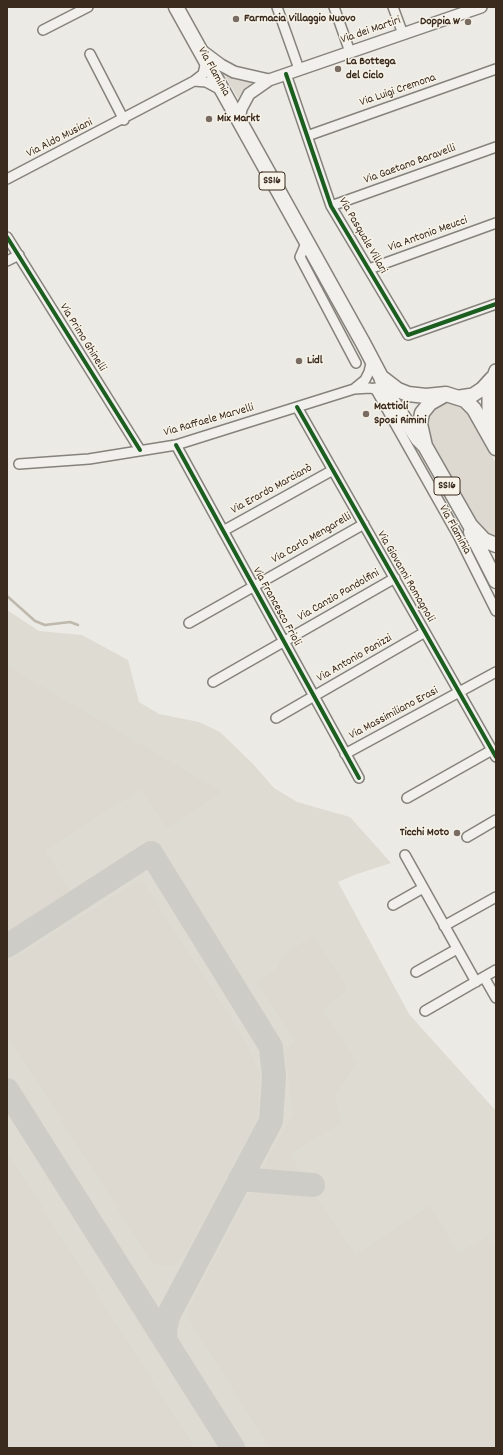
<!DOCTYPE html>
<html>
<head>
<meta charset="utf-8">
<style>
  body { margin:0 }
  #map { position:relative; width:503px; height:1455px; overflow:hidden; background:#eceae4; font-family:Dekko,sans-serif }
  canvas { display:block }
  .frame { position:absolute; inset:0; border:8px solid #3b2a1e; pointer-events:none }
</style>
</head>
<body>
<div id="map">
<canvas width="503" height="1455"></canvas>
<div class="frame"></div>
</div>
<script>
const g = document.querySelector('canvas').getContext('2d');
g.lineJoin = 'round';
function fill(path, color) { g.fillStyle = color; g.fill(path, 'evenodd'); }
const toPath = rows => new Path2D(rows.map(r => 'M' + r).join(''));
function trace(path, color, width, dash) { g.strokeStyle = color; g.lineWidth = width; g.lineCap = dash ? 'butt' : 'round'; g.setLineDash(dash || []); g.stroke(path); }
function write(font, color, halo, rows, align = 'center') {
  g.font = font + ' Dekko,sans-serif'; g.lineWidth = 3; g.setLineDash([]); g.textBaseline = 'middle'; g.strokeStyle = halo; g.fillStyle = color; for (const [text, x, y, turn = 0] of rows) {
    g.save(); g.translate(x, y); g.rotate((+turn || 0) * Math.PI / 180); g.textAlign = isNaN(turn) ? turn : align; if (halo) g.strokeText(text, 0, 0); g.fillText(text, 0, 0); g.restore();
  }
}
const built = toPath([
  [7,610,39,631,82,635,128,660,139,702,159,714,199,722,220,732,253,764,274,788,297,802,350,817,391,863,357,874,338,882,409,1014,496,1111,496,1448,7,1448]
]);
const green = toPath([
  [222,71,255,80,244,89,238,98],
  [447,400,457,403,466,409,496,463,496,540,479,529,426,431,426,415,429,409],
  [7,666,222,792,166,828,141,789,45,850,70,891,7,932],
  [141,879,244,1039,260,1074,257,1120,187,1250,173,1267,153,1264,7,1034,7,963],
  [311,937,317,942,348,989,322,1010,356,1062,335,1096,341,1123,290,1154,302,1175,262,1170,293,1113,285,1053,295,1042,257,981,277,969,283,955],
  [7,1152,195,1448,7,1448],
  [250,1191,317,1198,355,1255,430,1206,458,1253,487,1237,492,1243,496,1241,496,1448,270,1448,186,1314]
]);
const stream = toPath([
  [7,596,35,621,45,625,70,622,78,625]
]);
const taxiway = toPath([
  [7,946,151,853,271,1047,274,1076,271,1121,169,1314,165,1329,166,1342],
  [7,1090,233,1448],
  [240,1179,313,1185]
]);
const minor = toPath([
  [277,7,299,69],
  [334,7,350,52],
  [393,7,403,34],
  [43,30,88,7],
  [90,54,124,120],
  [286,74,331,206,408,335,496,304],
  [194,81,206,82,221,90],
  [307,136,496,69],
  [7,179,194,81,203,74,206,61],
  [331,206,496,147],
  [7,237,140,450],
  [306,243,300,257,356,363],
  [7,261,19,255],
  [369,269,496,223],
  [375,388,459,537,496,611],
  [354,389,365,380,369,372,372,359],
  [297,407,496,757],
  [176,445,359,778],
  [19,464,89,459,176,445,354,389,370,388,386,392],
  [223,531,333,470],
  [189,623,364,524],
  [213,682,395,578],
  [276,718,425,632],
  [345,754,496,672],
  [407,798,492,750],
  [467,837,496,820],
  [405,855,476,982],
  [393,905,423,888],
  [444,926,496,897],
  [416,972,457,949],
  [484,977,496,998],
  [425,1011,496,970]
]);
const tertiary = toPath([
  [201,50,221,65,234,72,269,80],
  [239,120,241,109,249,94,269,80,481,7]
]);
const secondary = toPath([
  [496,371,489,390,489,409,496,442],
  [460,397,473,395,482,389,492,378]
]);
const primary = toPath([
  [176,7,363,343,381,377,386,392,418,439,425,446],
  [381,377,398,390,408,394,426,396,446,394,465,400,474,409,496,448],
  [446,394,430,403,422,413,420,424,425,446,470,525,484,540,496,545],
  [471,532,496,581]
]);
const cycleway = toPath([
  [286,74,331,206,408,335,496,304],
  [7,237,140,450],
  [297,407,496,757],
  [176,445,359,778]
]);
const markers = [
  [236,19,4,"#796d63"],
  [468,22,4,"#796d63"],
  [338,69,4,"#796d63"],
  [209,119,4,"#796d63"],
  [299,361,4,"#796d63"],
  [366,414,4,"#796d63"],
  [457,833,4,"#796d63"]
];
const shields = [
  [272,181,26],
  [447,486,26]
];
const shieldNames = [
  ["SS16",272,181],
  ["SS16",447,486]
];
const poiNames = [
  ["Farmacia Villaggio Nuovo",244,19],
  ["Doppia W",460,22,"right"],
  ["La Bottega",346,62],
  ["del Ciclo",346,76],
  ["Mix Markt",217,119],
  ["Lidl",307,361],
  ["Mattioli",374,407],
  ["Sposi Rimini",374,421],
  ["Ticchi Moto",449,833,"right"]
];
const streetNames = [
  ["Via dei Martiri",371,31,-19],
  ["Via Flaminia",213,72,61],
  ["Via Luigi Cremona",398,91,-19],
  ["Via Aldo Musiani",60,139,-27],
  ["Via Gaetano Baravelli",410,165,-20],
  ["Via Antonio Meucci",428,235,-20],
  ["Via Pasquale Villari",362,236,60],
  ["Via Primo Ghinelli",82,338,58],
  ["Via Raffaele Marvelli",209,421,-16],
  ["Via Erardo Marcianò",272,490,-29],
  ["Via Flaminia",454,530,61],
  ["Via Carlo Mengarelli",312,539,-30],
  ["Via Giovanni Romagnoli",405,577,60],
  ["Via Canzio Pandolfini",339,596,-30],
  ["Via Francesco Frioli",276,607,61],
  ["Via Antonio Panizzi",355,659,-30],
  ["Via Massimiliano Erasi",394,714,-28]
];
fill(built, '#dedbd2');
fill(green, '#ddd9d0');
trace(stream, '#beb8ad', 2.5);
trace(taxiway, '#ceccc6', 24);
trace(minor, '#86827c', 12);
trace(tertiary, '#86827c', 14);
trace(secondary, '#86827c', 16);
trace(primary, '#86827c', 17);
trace(minor, '#f1f0ec', 9);
trace(tertiary, '#f1f0ec', 11);
trace(secondary, '#f1f0ec', 13);
trace(primary, '#f1f0ec', 14);
trace(cycleway, '#1b5e20', 4);
for (const [x, y, r, color] of markers) { const dot = new Path2D(); dot.arc(x, y, r, 0, 2 * Math.PI); g.fillStyle = color; g.fill(dot); trace(dot, '#f7f3e8', 1.5); }
for (const [x, y, w] of shields) { const box = new Path2D(); box.roundRect(x - w / 2, y - 9, w, 18, 3); g.fillStyle = '#f7f3e8'; g.fill(box); trace(box, '#3b2a1e', 1); }
write('bold 11px', '#3b2a1e', null, shieldNames);
write('bold 12px', '#3b2a1e', '#f7f3e8', poiNames, 'left');
write('12px', '#3b2a1e', '#f7f3e8', streetNames);
</script>
</body>
</html>
